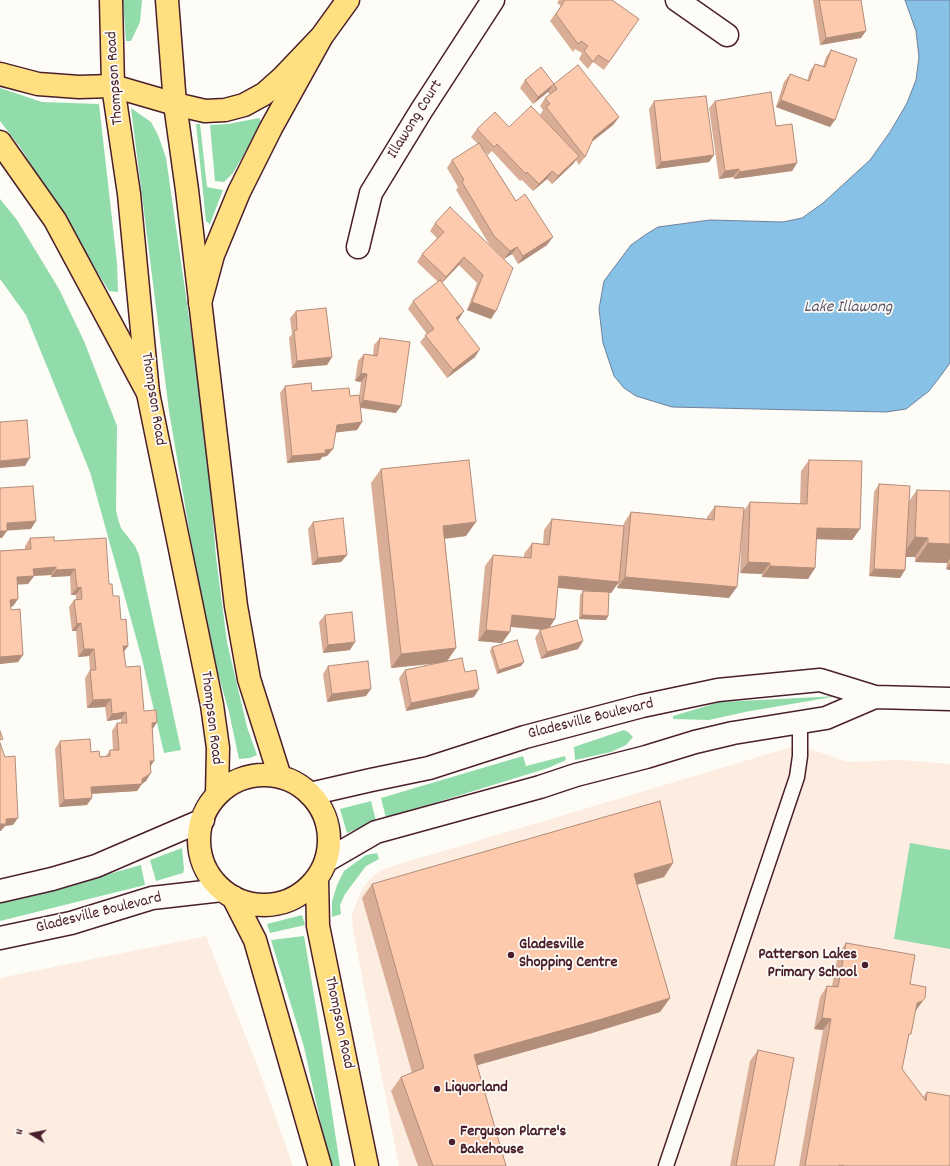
<!DOCTYPE html>
<html>
<head>
<meta charset="utf-8">
<style>
  body { margin:0 }
  #map { position:relative; width:950px; height:1166px; overflow:hidden; background:#fdfcf7; font-family:Dekko,sans-serif }
  canvas { display:block }
  .north { position:absolute; left:12px; top:1114px; width:40px; height:40px; -webkit-text-stroke:3px #fdfcf7; paint-order:stroke; rotate:280deg; font-size:11px; font-weight:700; line-height:16px; text-align:center; color:#4a1f2b }
  .north::after { content:''; display:block; margin:auto; width:14px; height:18px; background:#4a1f2b; clip-path:polygon(50% 0,100% 100%,50% 72%,0 100%) }
</style>
</head>
<body>
<div id="map">
<canvas width="950" height="1166"></canvas>
<div class="north">N</div>
</div>
<script>
const g = document.querySelector('canvas').getContext('2d');
g.lineJoin = 'round';
function fill(path, color) { g.fillStyle = color; g.fill(path, 'evenodd'); }
const toPath = rows => new Path2D(rows.map(r => 'M' + r).join(''));
function trace(path, color, width, dash) { g.strokeStyle = color; g.lineWidth = width; g.lineCap = dash ? 'butt' : 'round'; g.setLineDash(dash || []); g.stroke(path); }
function write(font, color, halo, rows, align = 'center') {
  g.font = font + ' Dekko,sans-serif'; g.lineWidth = 3.5; g.setLineDash([]); g.textBaseline = 'middle'; g.strokeStyle = halo; g.fillStyle = color; for (const [text, x, y, turn = 0] of rows) {
    g.save(); g.translate(x, y); g.rotate((+turn || 0) * Math.PI / 180); g.textAlign = isNaN(turn) ? turn : align; if (halo) g.strokeText(text, 0, 0); g.fillText(text, 0, 0); g.restore();
  }
}
const built = toPath([
  [798,745,848,762,901,760,950,764,950,1166,399,1166,353,930,352,914,362,889,370,879,383,869],
  [206,936,259,1070,293,1166,0,1166,0,978]
]);
const green = toPath([
  [123,0,142,0,140,22,131,41,126,41],
  [0,88,42,102,99,104,117,263,118,292,109,291,20,147,0,121],
  [131,108,151,122,158,135,166,158,205,428,216,557,227,642,247,727,257,755,250,758,239,759,229,712,217,670,200,594,169,411],
  [259,118,262,123,233,173,224,182,215,181,210,125,228,124],
  [196,124,200,124,207,187,223,190,210,224,206,221],
  [0,199,17,220,59,289,84,341,117,426,116,510,118,519,121,528,135,546,139,555,181,750,164,753,142,659,90,472,26,315,0,279],
  [838,696,745,712,709,720,673,719,673,716,720,702],
  [624,730,628,732,633,737,626,745,611,752,575,760,574,747],
  [523,756,526,766,565,756,566,760,548,768,386,818,381,798],
  [371,801,376,821,347,833,340,809],
  [910,843,950,850,950,949,894,939],
  [182,848,184,869,183,873,156,881,150,860],
  [377,853,379,859,366,866,345,894,340,905,341,914,332,917,332,901,337,885,344,871,366,855],
  [141,865,145,885,0,921,0,901,33,895],
  [302,915,305,925,270,933,267,924],
  [304,936,318,1019,340,1166,330,1166,304,1047,271,940]
]);
const water = toPath([
  [905,0,950,0,950,363,942,374,929,391,906,409,886,412,672,407,636,396,624,388,614,376,603,343,599,309,604,281,631,245,645,235,658,227,710,220,783,222,802,218,823,203,870,160,890,132,907,103,916,80,919,57,916,31,905,0]
]);
const lane = toPath([
  [666,1166,797,777,800,756,800,722]
]);
const street = toPath([
  [677,0,727,35],
  [358,247,371,193,421,111,493,0]
]);
const secondary = toPath([
  [310,794,371,780,429,768,525,737,642,706,718,690,820,680,875,697,950,699],
  [326,861,376,832,540,787,576,775,646,757,695,742,733,733,826,718,875,697],
  [0,891,52,879,96,866,203,820],
  [0,938,71,923,152,898,222,890]
]);
const primary = toPath([
  [111,0,113,86,129,194,148,393,212,705,218,748,217,795],
  [167,0,175,104,187,190,236,606,249,679,280,777],
  '199 840a65 65 0 1 1 130 0a65 65 0 1 1-130 0Z',
  [317,878,318,926,367,1166],
  [233,897,255,940,320,1166]
]);
const highway = toPath([
  [0,74,38,84,79,87,113,86,175,104,205,111,225,110,244,105,264,94,282,78,322,36],
  [0,142,55,220,148,393],
  [200,303,213,255,239,192,271,128,322,36,348,0]
]);
const wall = toPath([
  [559,0,612,0,639,19,604,70,593,62,588,69,579,59,582,53,575,49,573,52,550,21,561,6,557,3],
  [813,0,861,0,861,38,820,45],
  [831,50,830,127,776,107,784,82,790,74,807,81,810,71,815,64,823,66,826,57],
  [525,80,554,84,619,117,613,125,591,142,585,157,579,165,576,160,573,164,552,184,547,179,533,191,522,180,520,181,492,151,488,155,483,149,516,201,547,245,518,264,512,254,504,259,489,244,456,190,458,187,447,168,452,160,478,144,471,137,477,129,509,127,544,120,540,115,543,110,540,106,545,98,550,95,548,92,533,104,520,88],
  [654,101,714,155,709,162,656,169,649,109],
  [715,101,797,163,792,171,734,179,733,177,719,179,709,108],
  [435,223,513,268,491,319,467,310,477,283,459,265,442,283,459,319,458,320,475,357,447,378,420,342,427,334,408,309,413,301,438,282,417,262,422,254,437,238,430,231],
  [296,311,332,357,327,365,292,368,289,338,292,334,290,318],
  [380,338,396,413,360,408,362,422,357,430,336,432,333,449,327,456,322,457,320,460,287,463,280,393,285,386,312,391,359,397,361,382,355,381,358,361,364,354,373,355,374,345],
  [809,460,860,529,852,540,816,539,815,568,808,579,762,577,762,574,740,573,742,529,729,598,617,588,618,583,611,593,609,593,608,616,606,620,579,619,580,595,583,591,598,592,558,588,549,628,583,641,578,649,541,659,535,638,540,630,542,630,510,627,502,643,478,641,485,566,493,555,524,558,524,554,532,543,543,544,544,530,552,519,623,526,624,523,631,512,707,519,707,517,715,506,743,512,750,502,800,504,801,471],
  [381,469,466,536,445,539,456,648,447,662,465,672,474,697,406,711,399,678,405,670,442,663,391,668,371,483],
  [879,484,909,501,917,490,950,491,950,570,946,569,947,563,915,562,915,557,906,557,905,570,900,578,869,576,874,492],
  [313,522,347,555,341,562,312,565,308,529],
  [30,538,54,541,109,584,121,620,128,646,124,651,126,667,144,711,157,722,152,730,154,761,151,766,146,781,142,783,137,791,92,794,87,805,59,807,55,749,60,741,91,752,100,757,106,756,110,750,113,750,112,731,117,723,121,723,121,719,107,721,105,707,87,708,85,678,90,670,89,656,78,657,76,631,72,631,69,607,74,600,76,600,76,595,71,595,70,576,51,577,51,575,34,576,28,584,18,584,18,599,13,606,11,607,11,610,23,655,18,662,0,664,0,551,25,549,25,546],
  [325,615,350,650,323,653,319,622],
  [492,647,521,666,497,674,490,651],
  [328,666,366,696,327,702,323,674],
  [673,863,664,877,637,885,670,998,660,1012,592,1033,477,1065,506,1166,418,1166,391,1091,401,1077,412,1073,362,898,372,884],
  [846,943,910,984,915,1011,908,1039,902,1069,923,1097,927,1092,950,1166,799,1166,823,1030,814,1029,820,997,827,986,832,986,838,954],
  [758,1050,774,1166,730,1166,750,1061]
]);
const shadedWall = toPath([
  [866,31,861,38,820,45,826,38],
  [554,84,548,92,533,104,538,97],
  [781,100,835,120,830,127,776,107],
  [619,117,613,125,588,145,594,137],
  [714,155,709,162,656,169,661,162],
  [579,156,573,164,552,184,558,176],
  [797,163,792,171,734,179,739,172],
  [739,169,733,177,719,179,725,171],
  [552,171,547,179,533,191,539,184],
  [553,237,547,245,518,264,523,256],
  [517,247,512,254,504,259,510,251],
  [464,257,459,265,441,284,446,277],
  [472,302,496,311,491,319,467,310],
  [464,311,459,319,451,325,456,318],
  [480,349,475,357,447,378,453,370],
  [332,357,327,365,292,368,297,361],
  [361,373,367,374,361,382,355,381],
  [363,400,401,406,396,413,358,407],
  [362,422,357,430,332,433,337,425],
  [333,449,327,456,322,457,320,460,287,463,292,456,325,450],
  [30,458,25,466,0,468,0,461],
  [36,521,31,529,1,531,7,523],
  [476,522,466,536,433,540,443,526],
  [817,528,860,529,852,540,809,539],
  [0,531,7,531,2,538,0,538],
  [915,537,928,538,915,557,901,557],
  [928,543,950,544,950,559,947,563,915,562],
  [347,555,341,562,312,565,318,558],
  [748,562,770,563,762,574,740,573],
  [950,564,950,570,946,569],
  [770,566,815,568,808,579,762,577],
  [56,567,51,575,28,576,33,569],
  [75,569,70,576,51,577,56,570],
  [874,569,905,570,900,578,869,576],
  [34,576,28,584,12,585,17,577],
  [559,576,619,582,611,593,552,587],
  [625,577,737,587,729,598,617,588],
  [81,587,76,595,71,595,77,588],
  [18,599,13,606,5,607,10,600],
  [512,615,555,619,548,630,504,626],
  [582,615,608,616,606,620,579,619],
  [81,623,76,631,72,631,77,624],
  [486,630,510,632,502,643,478,641],
  [583,641,578,649,541,659,547,652],
  [355,642,350,650,323,653,328,645],
  [123,646,128,646,123,653],
  [456,648,446,662,391,668,401,654],
  [84,649,94,649,89,656,78,657],
  [23,655,18,662,0,664,0,657],
  [524,662,521,666,497,674,499,670],
  [371,689,366,696,327,702,332,694],
  [479,689,474,697,406,711,411,703],
  [111,699,105,707,87,708,93,700],
  [126,712,121,719,107,721,112,714],
  [157,722,152,730,152,723],
  [150,761,154,761,149,768],
  [151,773,146,781,142,784,137,791,86,794,91,787,142,779],
  [92,798,87,805,59,807,64,800],
  [18,818,13,825,5,826,1,831,0,831,0,824,6,819],
  [673,863,664,877,624,888,634,874],
  [670,998,660,1012,592,1033,464,1069,474,1055],
  [925,998,917,1009,915,1012,917,1003],
  [822,1018,831,1019,823,1030,814,1029]
]);
const building = toPath([
  [565,0,612,0,639,19,609,62,598,55,593,62,584,51,588,46,581,41,578,44,556,14,565,0],
  [819,0,861,0,866,31,826,38,819,0],
  [831,50,857,59,835,120,781,100,790,74,809,81,815,64,825,67,831,50],
  [578,65,619,117,594,137,585,157,546,107,550,104,545,98,557,89,554,84,538,97,525,80,541,67,554,84,578,65],
  [771,92,776,126,792,124,797,163,739,172,739,169,725,171,715,101,771,92],
  [706,96,714,155,661,162,654,101,706,96],
  [531,106,579,156,558,176,552,171,539,184,527,172,526,174,497,144,494,147,477,129,495,112,509,127,531,106],
  [479,143,516,201,525,194,553,237,523,256,517,247,510,251,494,236,462,182,464,180,452,160,479,143],
  [450,207,513,268,496,311,472,302,483,275,464,257,446,277,422,254,444,232,435,223,450,207],
  [440,280,464,311,456,318,480,349,453,370,425,335,434,329,413,301,440,280],
  [326,308,332,357,297,361,294,331,297,330,296,311,326,308],
  [380,338,410,342,401,406,363,400,367,374,361,373,364,354,377,356,380,338],
  [311,383,312,391,349,388,350,396,359,395,362,422,337,425,333,449,325,450,326,453,292,456,285,386,311,383],
  [27,420,30,458,0,461,0,422,27,420],
  [469,460,476,522,443,526,456,648,401,654,381,469,469,460],
  [809,460,862,461,860,529,817,528,815,568,770,566,770,563,748,562,750,502,807,504,809,460],
  [879,484,910,486,905,570,874,569,879,484],
  [33,486,36,521,7,523,7,531,0,531,0,488,33,486],
  [917,490,950,491,950,544,928,543,928,538,915,537,917,490],
  [715,506,744,508,737,587,625,577,631,512,714,520,715,506],
  [343,518,347,555,318,558,313,522,343,518],
  [552,519,624,526,619,582,559,576,555,619,512,615,510,632,486,630,493,555,531,558,532,543,549,545,552,519],
  [54,537,54,541,106,538,109,584,112,584,113,596,119,596,121,620,126,619,128,646,123,646,126,667,140,666,144,711,156,710,157,722,152,723,154,761,150,761,151,773,142,779,142,784,91,787,92,798,64,800,60,741,90,739,91,752,99,751,100,757,110,756,110,750,119,750,117,723,127,723,126,712,112,714,111,699,93,700,90,670,96,670,94,649,84,649,81,623,77,624,74,600,82,599,81,587,77,588,75,569,56,570,56,567,33,569,34,576,17,577,18,599,10,600,11,610,20,609,23,655,0,657,0,551,31,549,30,538,54,537],
  [583,591,609,592,608,616,582,615,583,591],
  [352,612,355,642,328,645,325,615,352,612],
  [577,620,583,641,547,652,540,630,577,620],
  [517,640,524,662,499,670,492,647,517,640],
  [462,658,465,672,476,670,479,689,411,703,405,670,462,658],
  [368,661,371,689,332,694,328,666,368,661],
  [0,731,3,739,0,740,0,731],
  [0,743,5,757,15,756,18,818,6,819,6,824,0,824,0,743],
  [660,801,673,863,634,874,670,998,602,1019,474,1055,506,1166,433,1166,401,1077,424,1068,372,884,660,801],
  [846,943,915,955,910,984,926,987,925,998,922,1001,917,1003,911,1034,909,1034,902,1069,926,1101,927,1092,950,1096,950,1166,845,1166,839,1165,839,1166,805,1166,831,1019,822,1018,827,986,838,987,846,943],
  [758,1050,794,1058,774,1166,736,1166,758,1050]
]);
const markers = [
  [511,955,4,"#4a1f2b"],
  [865,965,4,"#4a1f2b"],
  [437,1089,4,"#4a1f2b"],
  [452,1142,4,"#4a1f2b"]
];
const streetNames = [
  ["Thompson Road",116,78,-94],
  ["Illawong Court",416,120,-58],
  ["Thompson Road",152,399,81],
  ["Thompson Road",210,718,83],
  ["Gladesville Boulevard",591,720,-14],
  ["Gladesville Boulevard",99,914,-14],
  ["Thompson Road",338,1023,78]
];
const poiNames = [
  ["Gladesville",519,946],
  ["Shopping Centre",519,964],
  ["Patterson Lakes",857,956,"right"],
  ["Primary School",857,974,"right"],
  ["Liquorland",445,1089],
  ["Ferguson Plarre's",460,1133],
  ["Bakehouse",460,1151]
];
const waterNames = [
  ["Lake Illawong",848,309]
];
fill(built, '#fdede1');
fill(green, '#92dbab');
fill(water, '#87c1e6');
trace(water, '#6f809b', 1);
trace(lane, '#4a1f2b', 17);
trace(street, '#4a1f2b', 25);
trace(secondary, '#4a1f2b', 25);
trace(primary, '#4a1f2b', 25);
trace(highway, '#4a1f2b', 25);
trace(lane, '#fdfcf7', 14);
trace(street, '#fdfcf7', 22);
trace(secondary, '#fdfcf7', 22);
trace(primary, '#ffdf80', 22);
trace(highway, '#ffdf80', 22);
fill(wall, '#daae96');
fill(shadedWall, '#b18d7a');
fill(building, '#fdcaae');
trace(building, '#b18d7a', 1);
for (const [x, y, r, color] of markers) { const dot = new Path2D(); dot.arc(x, y, r, 0, 2 * Math.PI); g.fillStyle = color; g.fill(dot); trace(dot, '#fdfcf7', 1.5); }
write('16px', '#4a1f2b', '#fdfcf7', streetNames);
write('bold 16px', '#4a1f2b', '#fdfcf7', poiNames, 'left');
write('italic 17px', '#5f586c', '#fdfcf7', waterNames);
</script>
</body>
</html>
